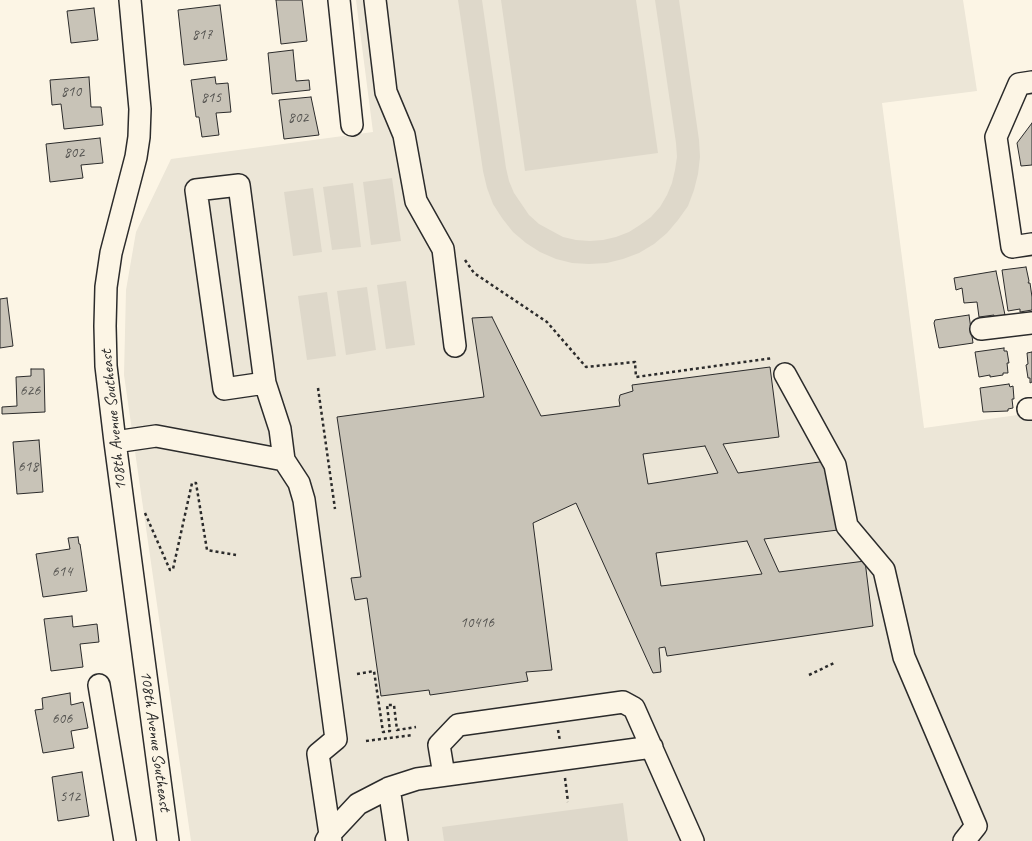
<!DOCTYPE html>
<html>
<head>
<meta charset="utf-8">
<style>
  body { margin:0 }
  canvas { display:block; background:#fcf5e5 }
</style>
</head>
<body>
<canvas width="1032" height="841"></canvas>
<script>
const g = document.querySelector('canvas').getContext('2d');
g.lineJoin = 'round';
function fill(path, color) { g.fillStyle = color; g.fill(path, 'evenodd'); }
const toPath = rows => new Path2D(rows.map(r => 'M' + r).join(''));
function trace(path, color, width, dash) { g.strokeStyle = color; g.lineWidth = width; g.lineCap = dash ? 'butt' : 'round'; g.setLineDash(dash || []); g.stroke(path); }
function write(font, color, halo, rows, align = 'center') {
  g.font = font + ' Caveat,sans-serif'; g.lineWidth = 4; g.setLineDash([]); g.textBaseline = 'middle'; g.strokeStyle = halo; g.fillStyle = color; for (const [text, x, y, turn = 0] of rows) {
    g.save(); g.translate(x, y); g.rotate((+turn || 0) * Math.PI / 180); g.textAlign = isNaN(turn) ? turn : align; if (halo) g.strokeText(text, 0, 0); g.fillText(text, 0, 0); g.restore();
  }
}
const built = toPath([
  [356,0,963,0,977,91,882,103,924,428,1032,413,1032,841,191,841,124,375,126,290,136,232,171,159,373,132]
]);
const green = toPath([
  [458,0,482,0,506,168,509,181,514,193,529,215,539,224,563,237,576,240,590,241,603,240,616,237,629,232,640,225,651,217,660,207,667,195,672,183,675,170,677,157,676,143,655,0,679,0,699,140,700,157,698,174,694,190,688,206,678,220,667,233,654,244,639,253,623,259,607,263,589,264,572,263,556,259,540,252,526,243,513,232,502,218,493,204,487,188,483,171],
  [501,0,636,0,658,153,525,171],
  [392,178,401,241,371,245,363,182],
  [353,183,361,247,332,250,323,187],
  [313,188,322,252,293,256,284,192],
  [406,281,415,345,386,349,377,285],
  [367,287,376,350,346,355,337,291],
  [327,292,336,356,307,360,298,296],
  [623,803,628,841,444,841,442,827]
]);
const building = toPath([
  [276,0,302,0,307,41,281,44,276,0],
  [220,5,227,60,184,65,178,10,220,5],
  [94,8,98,40,71,43,67,11,94,8],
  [293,50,296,81,309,80,310,90,272,94,268,53,293,50],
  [89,77,91,107,101,107,103,125,64,129,61,104,52,105,50,80,89,77],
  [215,77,216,84,228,83,231,112,216,113,219,135,202,137,199,117,196,117,191,80,215,77],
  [311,97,319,135,284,139,279,100,311,97],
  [1032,123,1032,165,1021,166,1017,143,1032,123],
  [100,138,103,163,81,165,83,178,50,182,46,144,100,138],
  [1026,267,1029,281,1028,283,1030,283,1032,297,1032,310,1020,312,1020,309,1008,311,1002,270,1026,267],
  [996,271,1005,315,994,317,994,315,979,317,977,302,964,303,962,288,956,290,954,278,996,271],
  [7,298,13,346,0,348,0,299,7,298],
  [969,315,973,343,939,348,934,323,935,320,969,315],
  [492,317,541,416,620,406,619,400,620,395,633,391,632,385,770,367,779,437,723,444,738,473,827,461,838,530,764,539,779,572,865,561,873,626,667,656,665,647,659,648,661,672,653,673,576,503,533,523,552,670,526,672,528,681,430,695,429,690,381,696,367,598,355,600,351,578,361,577,337,417,484,397,472,318,492,317],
  [705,446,718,473,648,484,643,454,705,446],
  [747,541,762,574,661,586,656,553,747,541],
  [1004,348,1004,351,1007,351,1009,363,1007,363,1008,373,1003,373,1003,375,990,377,990,375,979,377,975,352,1004,348],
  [1032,352,1032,382,1030,383,1030,378,1028,378,1026,365,1028,364,1027,353,1032,352],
  [31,369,44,369,45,412,2,414,2,407,17,406,16,377,31,376,31,369],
  [1009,384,1010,387,1013,386,1014,399,1012,399,1013,408,1008,409,1008,411,983,412,980,388,1009,384],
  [39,440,43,492,17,494,13,442,39,440],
  [78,537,79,544,80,544,87,591,43,597,36,554,70,549,68,538,78,537],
  [72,616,73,627,97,624,99,642,80,644,83,667,51,671,44,619,72,616],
  [70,693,71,705,83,702,88,728,71,731,74,748,43,753,35,710,43,709,42,698,70,693],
  [82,772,89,816,58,821,52,777,82,772]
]);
const path = toPath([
  [465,260,474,273,547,322,586,367,635,362,636,377,773,358],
  [318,388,335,509],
  [145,513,170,570,173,569,192,483,196,483,207,550,236,555],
  [357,674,374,671,383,732,390,731,387,705,394,705,397,730,416,727],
  [809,675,834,663],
  [558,730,560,741],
  [366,741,413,735],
  [565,778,568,802]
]);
const minor = toPath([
  [130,0,140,109,139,137,136,157,111,253,106,287,105,326,106,366,115,442,168,841],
  [339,0,352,125],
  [375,0,386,92,404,135,416,201,443,249,455,346],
  [1032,82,1019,84,996,137,1012,247,1032,244],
  [981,329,1032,323],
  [785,374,835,465,847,526,884,570,904,657,976,826,964,841],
  [265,383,224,389,196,190,239,185,265,383,280,429,284,460,299,483,304,500,336,739,318,754,331,841],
  [1028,409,1032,409],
  [115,442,156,436,284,460],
  [99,685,125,841],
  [444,775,439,745,458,725,623,702,634,708,693,841],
  [389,788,397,841],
  [326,841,330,834,358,804,389,788,417,779,652,747]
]);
const numberNames = [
  ["817",202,35],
  ["810",71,92],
  ["815",211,98],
  ["802",298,118],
  ["802",74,153],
  ["626",30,391],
  ["618",28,467],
  ["614",62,572],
  ["10416",477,623],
  ["606",62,719],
  ["512",70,797]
];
const streetNames = [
  ["108th Avenue Southeast",114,420,-96],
  ["108th Avenue Southeast",155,741,82]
];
fill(built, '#ece6d7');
fill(green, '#ded8ca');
fill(building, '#c8c3b7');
trace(building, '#2b2b2b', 1);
trace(minor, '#2b2b2b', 24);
trace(path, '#2b2b2b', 2.5, [3, 3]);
trace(minor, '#fcf5e5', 21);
write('15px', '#52514e', null, numberNames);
write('17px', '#2b2b2b', '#fcf5e5', streetNames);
</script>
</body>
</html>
